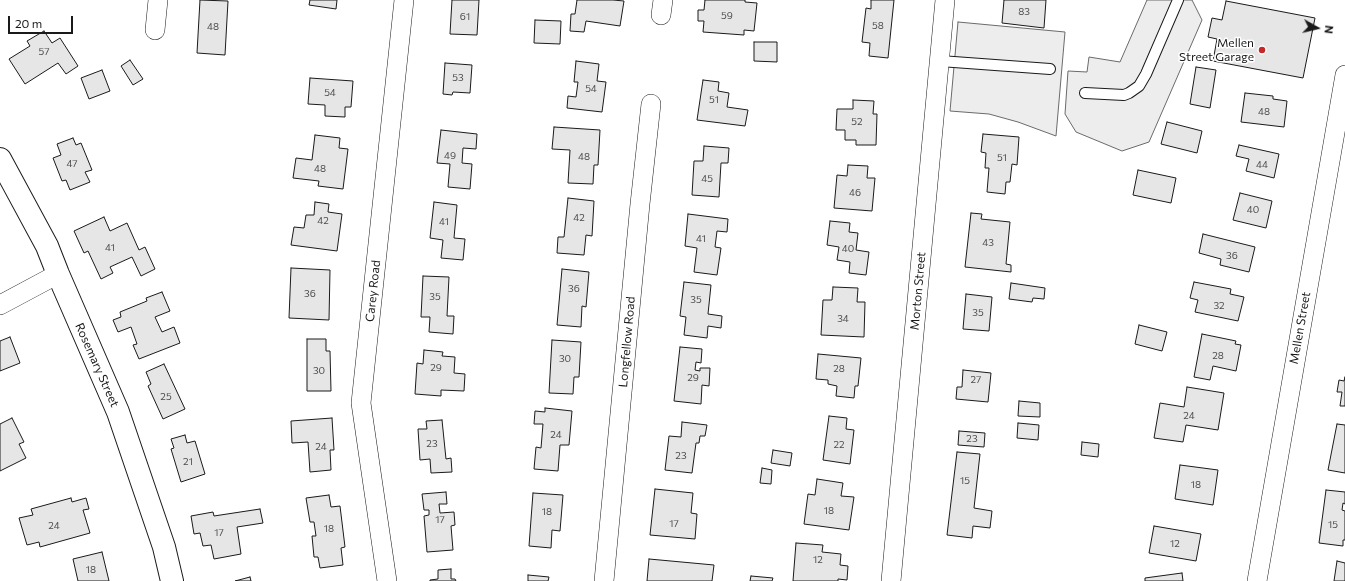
<!DOCTYPE html>
<html>
<head>
<meta charset="utf-8">
<style>
  body { margin:0 }
  #map { position:relative; width:1345px; height:581px; overflow:hidden; background:#fff; font-family:Commissioner,sans-serif }
  canvas { display:block }
  .north { position:absolute; left:1297px; top:8px; width:40px; height:40px; -webkit-text-stroke:3px #fff; paint-order:stroke; rotate:98deg; font-size:11px; font-weight:700; line-height:16px; text-align:center; color:#1a1a1a }
  .north::after { content:''; display:block; margin:auto; width:14px; height:18px; background:#1a1a1a; clip-path:polygon(50% 0,100% 100%,50% 72%,0 100%) }
  .scale { position:absolute; left:8px; top:16px; width:65px; height:18px; box-sizing:border-box; border:2px solid #1a1a1a; border-top:0; padding-left:5px; font-size:12px; line-height:14px; white-space:nowrap; color:#1a1a1a; -webkit-text-stroke:3px #fff; paint-order:stroke }
</style>
</head>
<body>
<div id="map">
<canvas width="1345" height="581"></canvas>
<div class="north">N</div>
<div class="scale">20 m</div>
</div>
<script>
const g = document.querySelector('canvas').getContext('2d');
g.lineJoin = 'round';
function fill(path, color) { g.fillStyle = color; g.fill(path, 'evenodd'); }
const toPath = rows => new Path2D(rows.map(r => 'M' + r).join(''));
function trace(path, color, width, dash) { g.strokeStyle = color; g.lineWidth = width; g.lineCap = dash ? 'butt' : 'round'; g.setLineDash(dash || []); g.stroke(path); }
function write(font, color, halo, rows, align = 'center') {
  g.font = font + ' Commissioner,sans-serif'; g.lineWidth = 3; g.setLineDash([]); g.textBaseline = 'middle'; g.strokeStyle = halo; g.fillStyle = color; for (const [text, x, y, turn = 0] of rows) {
    g.save(); g.translate(x, y); g.rotate((+turn || 0) * Math.PI / 180); g.textAlign = isNaN(turn) ? turn : align; if (halo) g.strokeText(text, 0, 0); g.fillText(text, 0, 0); g.restore();
  }
}
const parking = toPath([
  [1147,0,1192,0,1202,20,1149,142,1122,151,1076,132,1065,114,1068,71,1087,72,1089,57,1120,62,1147,0],
  [958,22,1065,32,1056,136,1018,122,989,114,950,111,958,22]
]);
const building = toPath([
  [200,0,228,1,225,55,197,53,200,0],
  [310,0,337,0,336,9,309,5,310,0],
  [452,0,479,0,477,35,450,34,452,0],
  [577,0,613,0,624,1,620,26,586,21,584,32,570,31,571,14,575,14,577,0],
  [705,0,745,0,745,2,757,3,754,31,744,30,744,35,703,32,704,21,698,21,698,10,704,10,705,0],
  [871,0,894,0,888,58,869,56,870,43,862,42,866,8,871,9,871,0],
  [1004,0,1046,0,1044,28,1002,23,1004,0],
  [1226,1,1315,18,1303,78,1213,61,1217,39,1208,37,1212,18,1222,20,1226,1],
  [535,20,561,21,560,44,534,43,535,20],
  [44,31,52,43,60,38,78,66,66,74,58,63,25,84,9,59,30,46,27,41,44,31],
  [754,42,777,42,777,62,754,61,754,42],
  [130,60,143,79,133,85,121,66,130,60],
  [576,61,599,64,597,81,606,82,602,112,567,108,568,96,576,97,578,82,574,82,576,61],
  [445,63,472,65,470,93,453,92,452,95,443,94,445,63],
  [1196,67,1216,70,1210,108,1190,104,1196,67],
  [102,70,110,91,89,99,81,78,102,70],
  [310,78,353,81,351,107,345,107,345,117,325,116,325,105,308,104,310,78],
  [703,80,719,82,718,91,729,93,727,107,748,110,745,126,697,120,703,80],
  [1245,93,1273,96,1273,99,1287,101,1284,127,1241,122,1245,93],
  [853,100,874,101,873,114,877,114,876,145,856,145,856,140,845,140,845,130,836,130,837,109,853,109,853,100],
  [1167,122,1202,131,1197,153,1161,144,1167,122],
  [554,127,600,130,598,165,594,165,593,184,568,183,570,150,552,149,554,127],
  [441,130,477,134,476,149,463,148,462,163,472,164,470,189,448,187,450,164,437,163,441,130],
  [983,134,1019,137,1017,165,1012,164,1010,182,1006,182,1005,194,987,192,989,168,985,168,986,153,981,152,983,134],
  [315,135,340,138,339,148,348,149,343,189,318,186,319,181,293,178,296,158,312,160,315,135],
  [73,138,76,145,81,143,92,170,85,172,90,182,70,190,66,180,62,181,53,158,61,155,57,144,73,138],
  [1239,145,1279,154,1274,178,1246,171,1249,159,1236,156,1239,145],
  [704,146,729,148,728,163,721,163,719,197,692,195,694,161,703,161,704,146],
  [848,165,868,166,867,178,875,178,872,211,834,208,837,175,847,176,848,165],
  [1138,170,1176,178,1171,203,1133,195,1138,170],
  [1240,193,1272,201,1266,228,1233,220,1240,193],
  [568,198,594,201,592,236,586,235,584,255,557,253,558,237,564,237,568,198],
  [315,202,329,204,328,212,342,214,337,251,291,245,294,227,304,228,306,215,314,215,315,202],
  [434,202,457,205,454,238,465,239,463,260,441,258,443,240,430,238,434,202],
  [971,213,982,214,981,219,1010,222,1006,264,1011,265,1011,272,965,267,971,213],
  [688,214,728,219,727,232,717,231,715,247,721,248,717,275,694,272,697,248,685,246,688,214],
  [104,217,110,231,127,223,139,250,145,247,155,269,141,276,132,257,110,267,113,273,101,279,88,251,84,253,74,231,104,217],
  [830,221,850,223,849,232,858,233,856,250,869,252,866,275,849,273,850,262,837,260,839,247,827,245,830,221],
  [1203,234,1255,247,1249,272,1220,265,1221,259,1199,253,1203,234],
  [291,268,330,270,329,320,289,318,291,268],
  [562,269,589,272,586,307,582,306,581,327,557,325,562,269],
  [423,276,449,277,447,316,454,316,453,334,429,332,430,317,421,317,423,276],
  [684,282,711,285,708,314,722,316,721,328,708,326,707,338,684,335,686,317,680,316,684,282],
  [1194,282,1231,289,1230,294,1244,297,1238,321,1195,312,1198,300,1190,298,1194,282],
  [1011,283,1045,288,1044,299,1033,298,1032,302,1009,299,1011,283],
  [833,287,858,288,857,302,865,302,864,337,821,335,823,300,832,300,833,287],
  [162,292,170,311,155,317,162,332,174,327,180,343,139,359,133,345,137,344,131,327,118,332,113,320,121,317,120,312,147,301,146,298,162,292],
  [966,294,992,297,989,331,963,329,966,294],
  [1139,325,1167,332,1162,351,1135,344,1139,325],
  [1202,334,1236,341,1235,344,1241,345,1236,371,1213,366,1210,380,1194,377,1202,334],
  [10,337,20,363,0,371,0,341,10,337],
  [307,339,326,339,326,351,330,351,331,391,307,391,307,339],
  [552,340,581,342,579,377,574,377,573,394,549,393,552,340],
  [680,347,702,349,701,363,696,362,695,370,700,371,700,368,710,368,709,386,702,385,701,404,674,401,680,347],
  [424,350,443,352,442,356,455,357,454,373,465,374,464,391,441,390,441,396,415,394,417,363,423,364,424,350],
  [818,354,861,358,858,386,855,386,854,398,836,396,837,386,828,384,828,380,816,379,818,354],
  [164,364,185,409,163,419,148,386,151,384,146,372,164,364],
  [963,370,991,373,988,402,956,399,957,387,962,387,963,370],
  [1345,377,1345,406,1340,406,1342,392,1337,392,1339,380,1344,381,1345,377],
  [1187,387,1224,393,1218,430,1186,425,1183,442,1154,438,1160,403,1184,407,1187,387],
  [1019,401,1040,403,1040,417,1018,416,1019,401],
  [545,408,572,411,569,445,560,445,558,471,534,469,536,447,541,448,543,424,534,424,535,411,545,412,545,408],
  [829,416,847,418,846,429,854,430,850,464,823,460,829,416],
  [12,418,24,442,19,444,26,458,0,471,0,424,12,418],
  [332,418,334,450,330,450,331,470,310,472,308,442,292,443,291,421,332,418],
  [442,420,446,459,451,458,452,472,431,473,430,459,420,460,418,429,427,429,426,421,442,420],
  [682,422,707,425,705,436,700,436,699,443,696,443,692,473,665,470,669,436,681,437,682,422],
  [1018,423,1039,425,1038,440,1017,438,1018,423],
  [1337,424,1345,425,1345,473,1328,470,1337,424],
  [959,431,985,433,984,447,958,445,959,431],
  [185,435,187,443,195,441,205,474,181,482,171,449,174,448,171,439,185,435],
  [1082,442,1099,444,1098,457,1081,455,1082,442],
  [773,450,792,453,790,466,771,463,773,450],
  [957,452,980,454,974,508,992,511,990,528,973,526,972,538,947,535,957,452],
  [1180,465,1218,470,1213,505,1175,499,1180,465],
  [762,468,772,470,771,484,760,483,762,468],
  [817,479,843,483,841,496,854,497,849,530,804,524,808,494,815,495,817,479],
  [655,489,693,493,691,513,697,514,695,539,650,535,655,489],
  [1326,490,1345,492,1345,504,1343,503,1342,510,1345,511,1345,540,1343,540,1343,546,1319,543,1326,490],
  [446,492,447,504,439,504,440,513,454,512,455,525,451,526,453,550,427,552,424,516,429,515,429,510,424,510,422,494,446,492],
  [533,493,563,495,560,531,552,530,551,548,529,546,533,493],
  [329,495,331,507,340,506,345,547,341,548,343,565,320,568,318,557,314,557,312,536,316,536,314,522,310,522,306,498,329,495],
  [71,498,72,502,86,498,89,509,83,510,90,533,40,547,39,542,27,545,19,518,33,515,31,509,71,498],
  [260,509,263,523,237,527,241,554,214,559,211,545,203,546,200,533,194,534,191,516,213,512,214,516,260,509],
  [1154,526,1201,534,1196,561,1149,553,1154,526],
  [796,543,823,545,822,552,841,554,840,565,848,566,847,580,838,579,838,581,793,581,796,543],
  [102,552,109,581,78,581,73,559,102,552],
  [649,559,714,565,712,581,647,581,649,559],
  [1337,561,1345,563,1345,581,1334,581,1337,561],
  [451,569,451,579,455,579,456,581,430,581,430,580,438,579,438,570,451,569],
  [1182,573,1183,581,1145,581,1145,578,1182,573],
  [528,575,549,577,548,581,528,581,528,575],
  [751,576,773,578,772,581,750,581,751,576],
  [250,577,251,581,235,581,250,577]
]);
const service = toPath([
  [940,61,1050,69],
  [1085,93,1124,95,1129,93,1139,86,1146,74,1178,0]
]);
const minor = toPath([
  [661,15,663,0],
  [155,30,158,0],
  [0,305,58,274],
  [387,581,361,403,404,0],
  [604,581,640,204,651,104],
  [891,581,945,0],
  [1257,581,1345,75]
]);
const tertiary = toPath([
  [0,159,47,246,58,274,118,412,164,547,172,581]
]);
const markers = [
  [1262,50,4,"#c62828"]
];
const numberNames = [
  ["83",1024,12],
  ["59",727,16],
  ["61",465,17],
  ["58",878,26],
  ["48",213,27],
  ["57",44,52],
  ["53",458,78],
  ["54",591,89],
  ["54",330,93],
  ["51",714,100],
  ["48",1264,112],
  ["52",857,122],
  ["49",450,156],
  ["48",584,157],
  ["51",1002,158],
  ["47",72,164],
  ["44",1262,165],
  ["48",320,169],
  ["45",707,179],
  ["46",855,193],
  ["40",1253,210],
  ["42",579,218],
  ["42",323,221],
  ["41",444,222],
  ["41",701,239],
  ["43",988,243],
  ["41",110,248],
  ["40",848,249],
  ["36",1232,256],
  ["36",574,289],
  ["36",310,294],
  ["35",435,297],
  ["35",696,300],
  ["32",1219,306],
  ["35",978,313],
  ["34",843,319],
  ["28",1218,356],
  ["30",565,359],
  ["29",436,368],
  ["28",839,369],
  ["30",319,371],
  ["29",693,378],
  ["27",976,380],
  ["25",166,397],
  ["24",1189,416],
  ["24",556,435],
  ["23",972,439],
  ["23",432,444],
  ["22",839,445],
  ["24",321,447],
  ["23",681,456],
  ["21",188,462],
  ["15",965,481],
  ["18",1196,485],
  ["18",829,511],
  ["18",547,512],
  ["17",440,520],
  ["17",674,524],
  ["15",1333,525],
  ["24",54,526],
  ["18",329,529],
  ["17",219,533],
  ["12",1175,544],
  ["12",818,560],
  ["18",91,570]
];
const poiNames = [
  ["Mellen",1254,43],
  ["Street Garage",1254,57]
];
const streetNames = [
  ["Carey Road",373,291,-84],
  ["Morton Street",918,291,-85],
  ["Mellen Street",1300,328,-80],
  ["Longfellow Road",627,342,-85],
  ["Rosemary Street",97,365,66]
];
fill(parking, '#ededed');
trace(parking, '#6a6a6a', 1);
fill(building, '#e6e6e6');
trace(building, '#1a1a1a', 1);
trace(service, '#1a1a1a', 12);
trace(minor, '#1a1a1a', 20);
trace(tertiary, '#1a1a1a', 24);
trace(service, '#fff', 10);
trace(minor, '#fff', 19);
trace(tertiary, '#fff', 22);
for (const [x, y, r, color] of markers) { const dot = new Path2D(); dot.arc(x, y, r, 0, 2 * Math.PI); g.fillStyle = color; g.fill(dot); trace(dot, '#fff', 1.5); }
write('10px', '#4d4d4d', null, numberNames);
write('12px', '#1a1a1a', '#fff', poiNames, 'right');
write('12px', '#1a1a1a', '#fff', streetNames);
</script>
</body>
</html>
